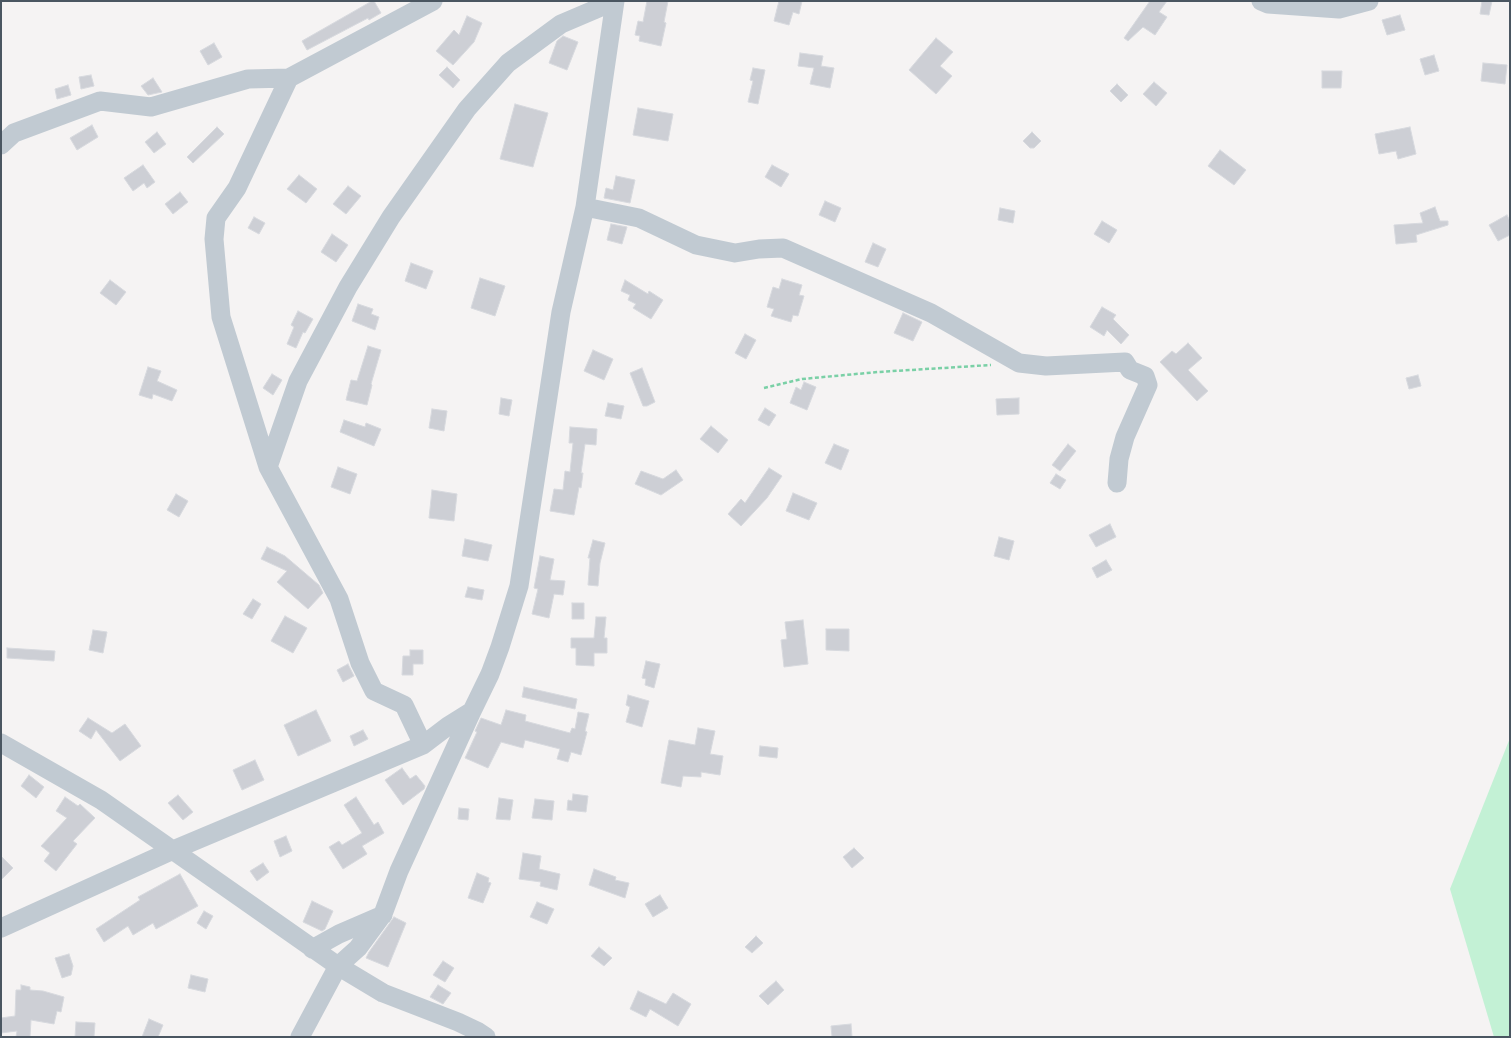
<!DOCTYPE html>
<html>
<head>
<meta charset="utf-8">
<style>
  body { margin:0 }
  #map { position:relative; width:1511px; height:1038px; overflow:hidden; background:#f5f3f3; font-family:"Public Sans",sans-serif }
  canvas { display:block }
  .frame { position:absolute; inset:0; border:2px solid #4a5661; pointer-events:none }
</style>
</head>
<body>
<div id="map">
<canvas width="1511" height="1038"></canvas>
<div class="frame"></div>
</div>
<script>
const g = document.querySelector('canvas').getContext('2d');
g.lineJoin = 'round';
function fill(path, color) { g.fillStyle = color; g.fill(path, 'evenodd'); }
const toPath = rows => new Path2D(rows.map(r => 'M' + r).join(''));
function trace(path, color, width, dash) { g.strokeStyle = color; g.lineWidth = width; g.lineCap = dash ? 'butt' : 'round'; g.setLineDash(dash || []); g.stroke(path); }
const green = toPath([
  [1510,738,1510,1037,1494,1037,1450,889]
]);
const building = toPath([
  [372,1,374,1,381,13,369,20,368,18,307,50,302,41,372,1],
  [647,1,668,1,664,22,666,23,661,46,639,41,640,36,635,35,638,21,643,22,647,1],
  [779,1,802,1,799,14,793,12,789,25,774,21,779,1],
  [1150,1,1167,1,1159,12,1167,17,1155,35,1143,27,1128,41,1124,38,1150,1],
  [1482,1,1492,1,1489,15,1480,14,1482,1],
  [1400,15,1405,30,1387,35,1382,20,1400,15],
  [467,16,482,23,474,42,453,65,436,51,454,30,459,35,467,16],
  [563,36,578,42,567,70,549,63,557,41,563,36],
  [936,38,953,52,940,66,952,76,936,94,909,70,936,38],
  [214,43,222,57,208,65,200,51,214,43],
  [800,53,823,56,821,66,834,68,830,88,810,84,814,68,798,66,800,53],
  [1434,55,1439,71,1425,75,1420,59,1434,55],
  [1483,63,1507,65,1505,84,1481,81,1483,63],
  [447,67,460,80,453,88,439,75,447,67],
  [753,68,765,70,758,104,748,102,753,81,750,80,753,68],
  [1322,71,1342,71,1341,88,1322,88,1322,71],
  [91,75,94,86,81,89,79,77,91,75],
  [153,78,162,92,148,95,141,86,153,78],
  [1154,82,1167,93,1156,106,1143,94,1154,82],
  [1117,84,1128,95,1121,102,1110,91,1117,84],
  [68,85,71,95,57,99,55,89,68,85],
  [515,104,548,113,533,167,500,159,515,104],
  [638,108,673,114,668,141,633,135,638,108],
  [92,125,98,137,77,150,70,138,92,125],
  [217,127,224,134,193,163,187,157,217,127],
  [1410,127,1416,154,1398,159,1396,151,1379,154,1375,134,1410,127],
  [157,132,166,144,154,153,145,142,157,132],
  [1032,132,1041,141,1034,148,1030,148,1023,141,1032,132],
  [1220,150,1246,170,1234,185,1208,166,1220,150],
  [143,165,155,182,147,188,144,183,133,191,124,178,143,165],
  [772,165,789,174,781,187,765,177,772,165],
  [299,175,317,189,306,203,287,189,299,175],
  [616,176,635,180,630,203,604,198,606,188,613,190,616,176],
  [348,186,361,196,346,214,333,204,348,186],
  [180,192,188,202,173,214,165,204,180,192],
  [825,201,841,208,835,222,819,215,825,201],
  [1435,207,1440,221,1448,221,1448,225,1416,235,1417,242,1396,244,1394,225,1423,223,1420,213,1435,207],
  [1000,208,1015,211,1013,223,998,220,1000,208],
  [1507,215,1510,221,1510,235,1498,241,1489,225,1507,215],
  [254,217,265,223,259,234,248,228,254,217],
  [1102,221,1117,230,1109,243,1094,234,1102,221],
  [611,224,627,227,622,244,607,240,611,224],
  [332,234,348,245,336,262,321,252,332,234],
  [873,243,886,249,878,267,865,262,873,243],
  [411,263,433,271,426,289,405,281,411,263],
  [480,278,505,286,495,316,471,308,480,278],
  [782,279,802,285,799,295,804,296,798,316,793,315,791,322,771,316,774,309,767,307,773,287,779,289,782,279],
  [110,280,126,292,116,305,100,293,110,280],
  [625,280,648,294,649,291,663,300,651,319,633,308,636,304,628,300,630,295,621,291,625,280],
  [358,304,373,309,371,314,379,317,375,330,352,321,358,304],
  [1102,307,1116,315,1113,319,1129,335,1121,344,1107,330,1104,336,1090,327,1102,307],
  [298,311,313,319,305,333,303,332,296,348,287,344,294,327,291,325,298,311],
  [903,313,922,322,913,341,894,333,903,313],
  [745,334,756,340,746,359,735,353,745,334],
  [1188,343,1202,358,1188,370,1208,391,1197,401,1160,362,1172,351,1176,354,1188,343],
  [368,346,381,350,371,384,372,385,367,405,346,400,351,380,357,381,368,346],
  [593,350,613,359,604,380,584,371,593,350],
  [148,367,161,371,157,381,177,390,172,401,153,394,152,399,139,395,148,367],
  [642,368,655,402,647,406,643,406,630,373,642,368],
  [272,374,282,380,273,395,263,388,272,374],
  [1418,375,1421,386,1409,389,1406,378,1418,375],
  [804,382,816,387,807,410,790,403,796,387,801,390,804,382],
  [501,398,512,400,509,416,499,414,501,398],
  [1019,398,1019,414,997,415,996,399,1019,398],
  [608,403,624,406,621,419,605,416,608,403],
  [765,408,776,415,769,426,758,420,765,408],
  [432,409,447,411,444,431,429,428,432,409],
  [344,420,365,427,366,423,381,429,374,446,340,432,344,420],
  [711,426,728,440,718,453,700,439,711,426],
  [570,427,597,429,596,445,585,444,581,473,583,473,581,488,579,487,574,515,550,511,554,489,563,490,565,471,570,472,573,443,569,443,570,427],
  [834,444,849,450,841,470,825,463,834,444],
  [1068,444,1076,451,1060,471,1052,465,1068,444],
  [338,467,357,474,350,494,331,487,338,467],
  [769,468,782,476,767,498,741,526,728,514,741,499,745,503,769,468],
  [676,470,683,480,661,495,635,484,641,471,663,479,676,470],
  [1056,474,1066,480,1060,489,1050,483,1056,474],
  [432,490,457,494,454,521,429,518,432,490],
  [793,493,817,503,809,520,786,511,793,493],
  [176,494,188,501,179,517,167,510,176,494],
  [1110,524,1116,537,1096,547,1089,535,1110,524],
  [999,537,1014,541,1009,560,994,556,999,537],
  [465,539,492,545,488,561,462,556,465,539],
  [593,540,605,543,600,563,598,586,588,585,590,558,588,558,593,540],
  [267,547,285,556,319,585,323,593,308,609,277,582,287,571,261,559,267,547],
  [540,556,554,559,550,580,565,581,563,595,554,594,549,618,532,614,538,589,534,588,540,556],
  [1106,560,1112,570,1097,578,1092,568,1106,560],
  [468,587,484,590,482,600,465,597,468,587],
  [253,599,261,604,252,619,243,614,253,599],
  [572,603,584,603,584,619,572,619,572,603],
  [285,616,307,628,293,653,271,641,285,616],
  [596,617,606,617,604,638,607,638,607,653,594,653,594,666,576,665,576,648,571,648,571,638,594,638,596,617],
  [803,620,808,664,784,667,781,640,787,639,785,622,803,620],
  [826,629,849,629,849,651,826,650,826,629],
  [93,630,107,632,103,653,89,650,93,630],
  [7,648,55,651,54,661,7,658,7,648],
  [410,650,423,650,423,664,413,664,413,675,402,675,403,656,410,656,410,650],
  [646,661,660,664,654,688,645,685,646,679,642,678,646,661],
  [348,664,354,676,343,682,337,670,348,664],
  [524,687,577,699,575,709,522,697,524,687],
  [628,695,649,701,642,727,626,722,630,707,626,705,628,695],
  [316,710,331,741,298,756,284,725,316,710],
  [506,710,526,715,525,721,570,733,572,728,575,729,578,712,589,714,585,731,587,732,581,755,571,752,568,762,557,759,560,749,525,740,523,748,501,742,488,768,465,758,477,732,475,731,481,718,501,725,506,710],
  [88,718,112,733,125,724,141,746,120,761,96,730,91,739,79,731,88,718],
  [698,728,715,731,710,754,723,756,720,775,701,772,701,777,683,776,681,787,661,783,669,740,695,745,698,728],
  [363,730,368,739,354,746,350,736,363,730],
  [760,746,778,748,777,758,759,756,760,746],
  [255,760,264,780,242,790,233,770,255,760],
  [402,768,410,779,416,775,425,786,424,789,403,805,385,780,402,768],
  [29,775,44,787,36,798,21,786,29,775],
  [573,794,588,796,586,812,567,810,568,800,572,801,573,794],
  [178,795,193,812,183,820,168,803,178,795],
  [65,797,78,806,80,804,95,818,73,841,77,844,56,871,44,861,50,853,41,846,67,818,56,811,65,797],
  [356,797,374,825,378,822,384,833,362,846,367,854,343,869,329,847,339,841,342,845,362,833,344,805,356,797],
  [499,798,513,800,510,820,496,819,499,798],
  [535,799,554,801,552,820,532,818,535,799],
  [459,808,469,809,468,820,458,819,459,808],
  [286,836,292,851,280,857,274,841,286,836],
  [854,848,864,858,852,868,843,857,854,848],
  [523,853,541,856,539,869,560,874,557,890,540,886,541,882,519,879,523,853],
  [1,856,13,868,1,880,1,856],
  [263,863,269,872,257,881,250,871,263,863],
  [594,869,616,877,615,880,629,883,625,898,589,885,594,869],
  [477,873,489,878,488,882,491,883,483,903,468,898,477,873],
  [180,874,198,906,156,929,153,923,133,935,128,926,104,942,96,929,140,900,138,897,180,874],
  [660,895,668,908,653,917,645,904,660,895],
  [312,901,333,911,325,929,322,931,303,922,312,901],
  [537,902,554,909,547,924,530,917,537,902],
  [204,911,213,916,206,929,197,923,204,911],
  [394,917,406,923,388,967,366,958,369,952,394,917],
  [756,936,763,943,752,953,745,947,756,936],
  [599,947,612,958,604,966,591,956,599,947],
  [69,954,73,966,71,975,62,978,55,958,69,954],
  [443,961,454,968,445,982,433,975,443,961],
  [191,975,208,979,205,992,188,988,191,975],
  [776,981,784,990,768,1005,759,996,776,981],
  [21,985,30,987,30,990,43,991,64,997,61,1012,57,1011,54,1024,31,1020,30,1037,16,1037,17,1031,1,1033,1,1018,15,1016,16,990,21,990,21,985],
  [438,985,451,993,443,1004,430,997,438,985],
  [638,991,666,1004,673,993,691,1004,678,1026,650,1009,646,1017,630,1009,638,991],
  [149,1019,163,1025,158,1037,142,1037,149,1019],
  [76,1022,95,1023,94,1037,75,1037,76,1022],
  [851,1024,852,1037,832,1037,831,1026,851,1024]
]);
const path = toPath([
  [764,388,802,379,878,372,991,365]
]);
const minor = toPath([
  [1261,1,1268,4,1339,9,1369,1],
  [1,145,14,133,100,101,151,107,248,79,289,78],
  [585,207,639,218,696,245,735,253,759,249,783,248,931,313,1019,363,1046,366,1125,362,1130,370,1145,376,1148,385,1125,437,1119,459,1117,483],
  [268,467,298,381,348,287,391,217,467,109,508,63,561,24,615,1],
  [472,711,399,871,383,914,358,948,338,966,383,993,458,1022,477,1031,486,1037],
  [1,743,101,800,338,966,300,1037],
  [423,745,404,705,374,691,360,663,339,599,268,467,221,317,214,239,216,218,237,188,289,78,433,1],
  [1,928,173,850,423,745,448,726,472,711,490,674,500,647,519,586,561,312,585,207,615,1],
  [312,949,339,934,383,915]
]);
fill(green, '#c3f1d5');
fill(building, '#cdcfd5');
trace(building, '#d7d9de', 1);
trace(path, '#7ad0a6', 2.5, [4, 2.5]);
trace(minor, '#c1cad2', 19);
</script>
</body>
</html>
